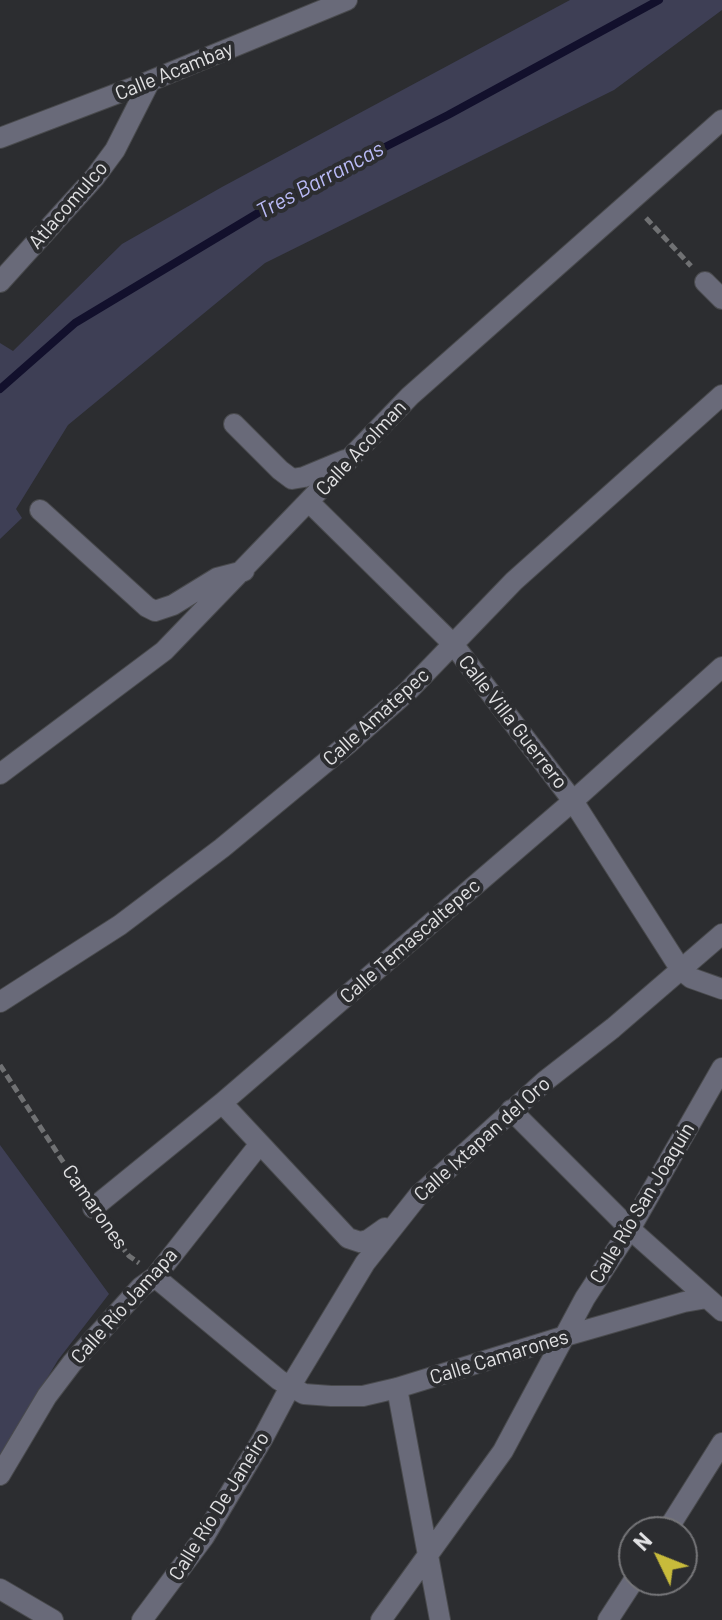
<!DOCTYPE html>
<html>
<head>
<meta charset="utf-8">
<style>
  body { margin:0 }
  #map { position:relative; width:722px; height:1620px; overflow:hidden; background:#2c2d30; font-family:Barlow,sans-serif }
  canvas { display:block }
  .north { position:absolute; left:618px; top:1516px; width:80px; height:80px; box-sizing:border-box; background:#2c2d30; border:2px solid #757578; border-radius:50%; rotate:313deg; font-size:22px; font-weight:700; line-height:32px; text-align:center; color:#e2e2e4 }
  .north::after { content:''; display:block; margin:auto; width:28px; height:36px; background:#c8bb3b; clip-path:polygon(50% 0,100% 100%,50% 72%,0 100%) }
</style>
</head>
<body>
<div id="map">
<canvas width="722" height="1620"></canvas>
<div class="north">N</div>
</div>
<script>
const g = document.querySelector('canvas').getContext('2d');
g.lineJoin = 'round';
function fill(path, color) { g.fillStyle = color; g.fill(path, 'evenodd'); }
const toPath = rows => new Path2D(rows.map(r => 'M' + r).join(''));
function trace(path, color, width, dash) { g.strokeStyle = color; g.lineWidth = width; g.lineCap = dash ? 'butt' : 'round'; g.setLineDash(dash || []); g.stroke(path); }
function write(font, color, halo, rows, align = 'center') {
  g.font = font + ' Barlow,sans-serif'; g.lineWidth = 8; g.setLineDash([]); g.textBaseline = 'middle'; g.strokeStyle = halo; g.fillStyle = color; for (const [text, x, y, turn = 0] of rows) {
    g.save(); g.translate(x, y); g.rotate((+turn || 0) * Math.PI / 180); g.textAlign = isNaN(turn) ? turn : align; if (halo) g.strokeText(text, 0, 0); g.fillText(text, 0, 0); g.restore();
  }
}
const green = toPath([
  [570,0,722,0,722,10,614,90,265,263,68,425,16,509,22,518,0,539,0,343,13,351,122,244,222,187],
  [0,1145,109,1294,58,1360,0,1457]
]);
const stream = toPath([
  [0,389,75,323,273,204,448,115,659,0]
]);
const path = toPath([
  [646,218,691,266],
  [0,1065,82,1191],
  [106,1226,129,1256,139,1263]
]);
const minor = toPath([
  [0,138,150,81,347,0],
  [0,282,95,177,115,150,150,81],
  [705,282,722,299],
  [234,424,280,470,292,479,304,477,345,460],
  [310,503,453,644,573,801,681,970,691,978,722,989],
  [40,510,147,607,155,611,173,605,217,578,244,571],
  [0,774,164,651,410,396,722,120],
  [0,1002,120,925,222,848,349,743,408,691,514,581,722,395],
  [222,1103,348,1238,360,1242,368,1240,385,1228],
  [511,1110,630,1229,722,1311],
  [93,1208,222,1103,573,801,722,667],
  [155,1277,279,1380,304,1394,331,1396,363,1396,397,1388,562,1337,684,1302,707,1298],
  [397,1388,440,1620],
  [0,1475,47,1396,72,1363,141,1287,155,1277,259,1145],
  [666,1532,722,1443],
  [0,1589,53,1620],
  [142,1620,204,1537,263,1438,290,1387,365,1263,418,1196,545,1081,613,1028,722,934],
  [381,1620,503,1451,585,1298,630,1229,722,1068],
  [608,1620,634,1580]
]);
const streetNames = [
  ["Calle Acambay",174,71,-22],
  ["Atlacomulco",68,205,-49],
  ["Calle Acolman",361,448,-47],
  ["Calle Amatepec",376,717,-42],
  ["Calle Villa Guerrero",513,722,52],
  ["Calle Temascaltepec",410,941,-41],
  ["Calle Ixtapan del Oro",482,1139,-42],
  ["Calle Río San Joaquín",642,1203,-59],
  ["Camarones",95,1207,55],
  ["Calle Río Jamapa",124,1306,-48],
  ["Calle Camarones",499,1357,-17],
  ["Calle Río De Janeiro",219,1506,-58]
];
const waterNames = [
  ["Tres Barrancas",320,180,-28]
];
fill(green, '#3e3f55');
trace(stream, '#12102c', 8);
trace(minor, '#494a4d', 22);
trace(path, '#707173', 5, [8, 4]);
trace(minor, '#696a79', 20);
write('20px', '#e2e2e4', '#2c2d30', streetNames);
write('italic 22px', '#b9baf6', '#2c2d30', waterNames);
</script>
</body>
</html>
